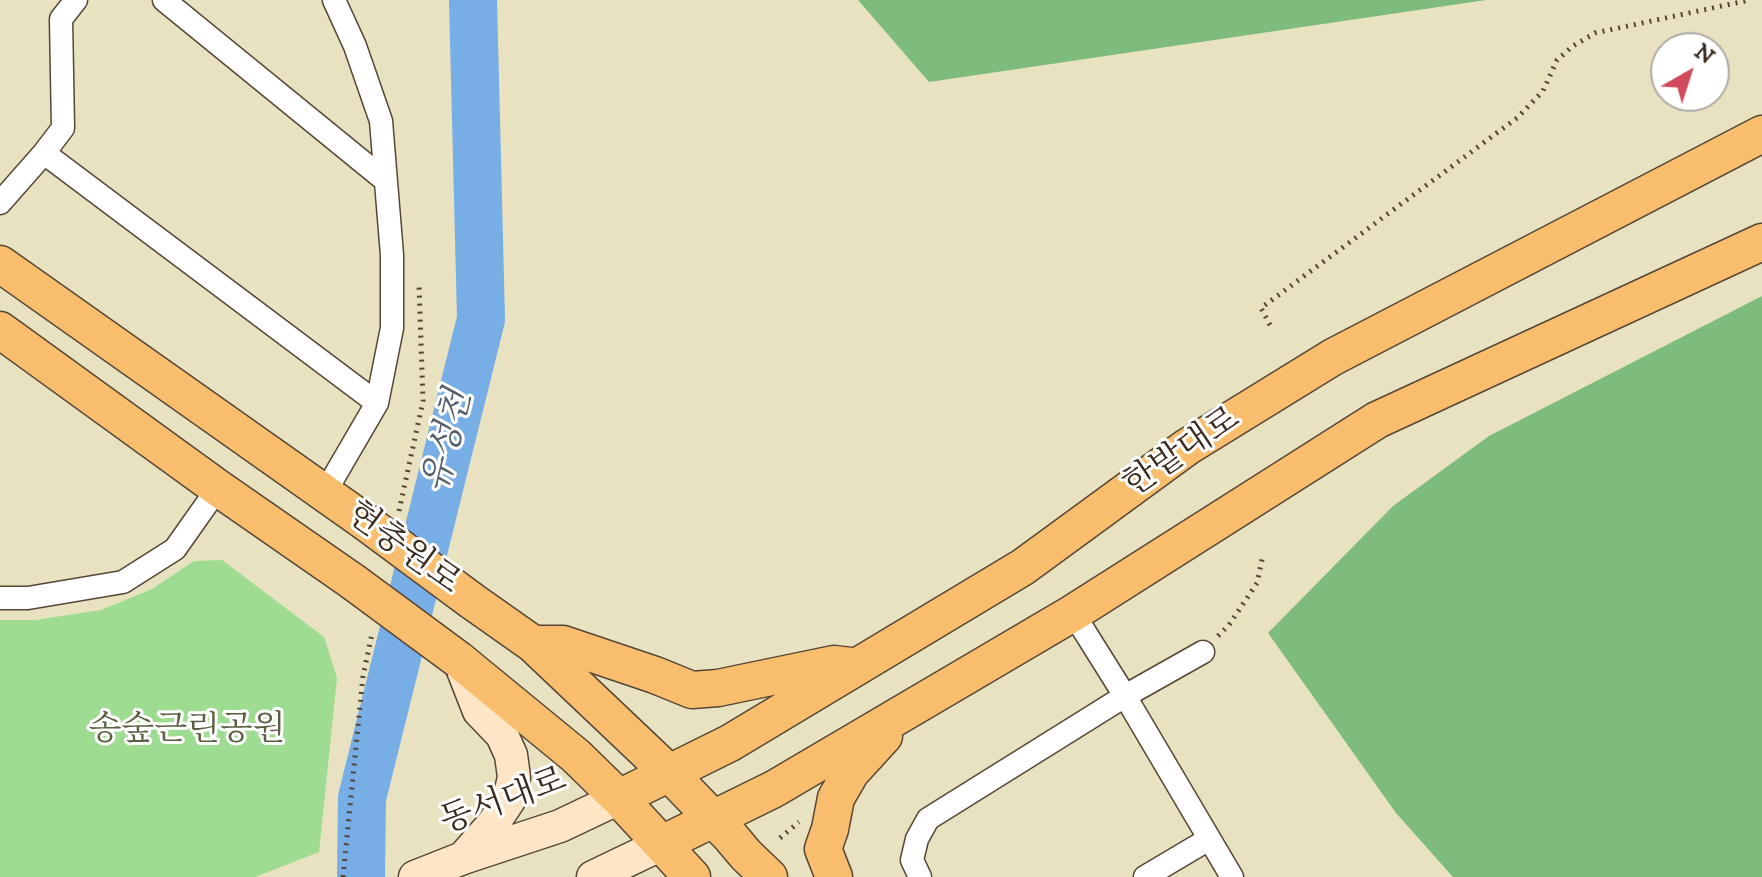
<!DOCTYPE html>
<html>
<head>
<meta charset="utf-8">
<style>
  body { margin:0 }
  #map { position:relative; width:1762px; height:877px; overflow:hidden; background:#e8e2c1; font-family:"IM FELL DW Pica",serif }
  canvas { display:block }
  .north { position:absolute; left:1650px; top:32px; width:80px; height:80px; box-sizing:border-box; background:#fff; border:2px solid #b1aaa5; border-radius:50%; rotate:39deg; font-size:22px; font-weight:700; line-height:32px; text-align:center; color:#3b2a1e }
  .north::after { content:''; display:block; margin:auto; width:28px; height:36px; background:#d1495b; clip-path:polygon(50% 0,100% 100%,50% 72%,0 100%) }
</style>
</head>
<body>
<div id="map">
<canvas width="1762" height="877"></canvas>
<div class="north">N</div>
</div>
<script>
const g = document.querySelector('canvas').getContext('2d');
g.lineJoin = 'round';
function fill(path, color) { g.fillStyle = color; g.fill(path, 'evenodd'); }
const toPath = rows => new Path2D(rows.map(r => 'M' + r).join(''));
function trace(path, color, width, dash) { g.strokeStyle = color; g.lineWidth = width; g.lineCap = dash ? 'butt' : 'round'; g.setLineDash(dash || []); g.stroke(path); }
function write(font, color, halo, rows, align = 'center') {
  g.font = font + ' "IM FELL DW Pica","Noto Serif KR",serif'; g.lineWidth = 6; g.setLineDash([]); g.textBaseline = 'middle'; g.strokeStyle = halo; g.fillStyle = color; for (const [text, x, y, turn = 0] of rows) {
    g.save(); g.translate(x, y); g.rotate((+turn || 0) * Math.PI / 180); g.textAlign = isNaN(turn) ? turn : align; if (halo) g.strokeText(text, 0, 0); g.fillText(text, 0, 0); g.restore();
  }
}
const green = toPath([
  [222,560,324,637,337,678,319,852,255,877,0,877,0,620,35,620,101,610,152,589,194,561]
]);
const forest = toPath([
  [858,0,1486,0,929,82],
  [1762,296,1762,877,1453,877,1396,813,1268,633,1393,506,1489,436]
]);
const river = toPath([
  [361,877,362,798,481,319,473,0]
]);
const path = toPath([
  [1270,325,1261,308,1517,118,1543,91,1557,60,1573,46,1595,33,1750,0],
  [399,511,423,401,419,284],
  [1218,636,1229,625,1257,583,1263,555],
  [780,838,799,822],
  [343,877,363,676,372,634]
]);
const street = toPath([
  [76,0,61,19,63,128,44,153,377,403],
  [164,0,386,181],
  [0,203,44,153],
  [324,494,377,403,392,328,392,255,381,121,355,46,334,0],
  [0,598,28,598,123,582,175,549,218,488],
  [1073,613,1125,696,1232,877],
  [920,877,912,860,917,839,928,819,1125,696,1203,652],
  [1145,877,1209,839]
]);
const secondary = toPath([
  [459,660,479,711,502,735,511,755,514,777,509,800,493,824,463,858],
  [415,877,463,858,560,826,619,798],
  [593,877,662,844]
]);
const primary = toPath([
  [0,264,364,521],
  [0,330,218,488,352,581],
  [472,601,533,644,669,773,730,836,746,855,769,877],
  [533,644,563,644,655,675,692,690,718,688,834,664,851,666],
  [459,660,576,756,619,798,692,877],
  [619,798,730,743,1023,567,1187,447,1333,357,1762,134],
  [662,844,774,789,1073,613,1377,420,1762,242],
  [834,877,823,849,830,829,836,798,851,772,884,736]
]);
const primaryBridge = toPath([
  [364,521,472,601],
  [352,581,459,660]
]);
const streetNames = [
  ["한밭대로",1183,454,-34],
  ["현충원로",402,550,36],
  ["동서대로",504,803,-20]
];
const parkNames = [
  ["송숲근린공원",187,732]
];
const waterNames = [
  ["유성천",450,442,-76]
];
fill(green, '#9edc91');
fill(forest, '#7ebc7b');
trace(river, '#78aee6', 48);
trace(street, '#554636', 25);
trace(secondary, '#554636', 35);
trace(primary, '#554636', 39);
trace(path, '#554636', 5, [2, 6]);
trace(street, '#fff', 22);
trace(secondary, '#fde5c5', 32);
trace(primary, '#f9be6d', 36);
trace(primaryBridge, '#554636', 39, []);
trace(primaryBridge, '#f9be6d', 36);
write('34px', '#3b2a1e', '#fff', streetNames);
write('34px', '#595f40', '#fff', parkNames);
write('italic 36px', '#535f6e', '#fff', waterNames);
</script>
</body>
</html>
